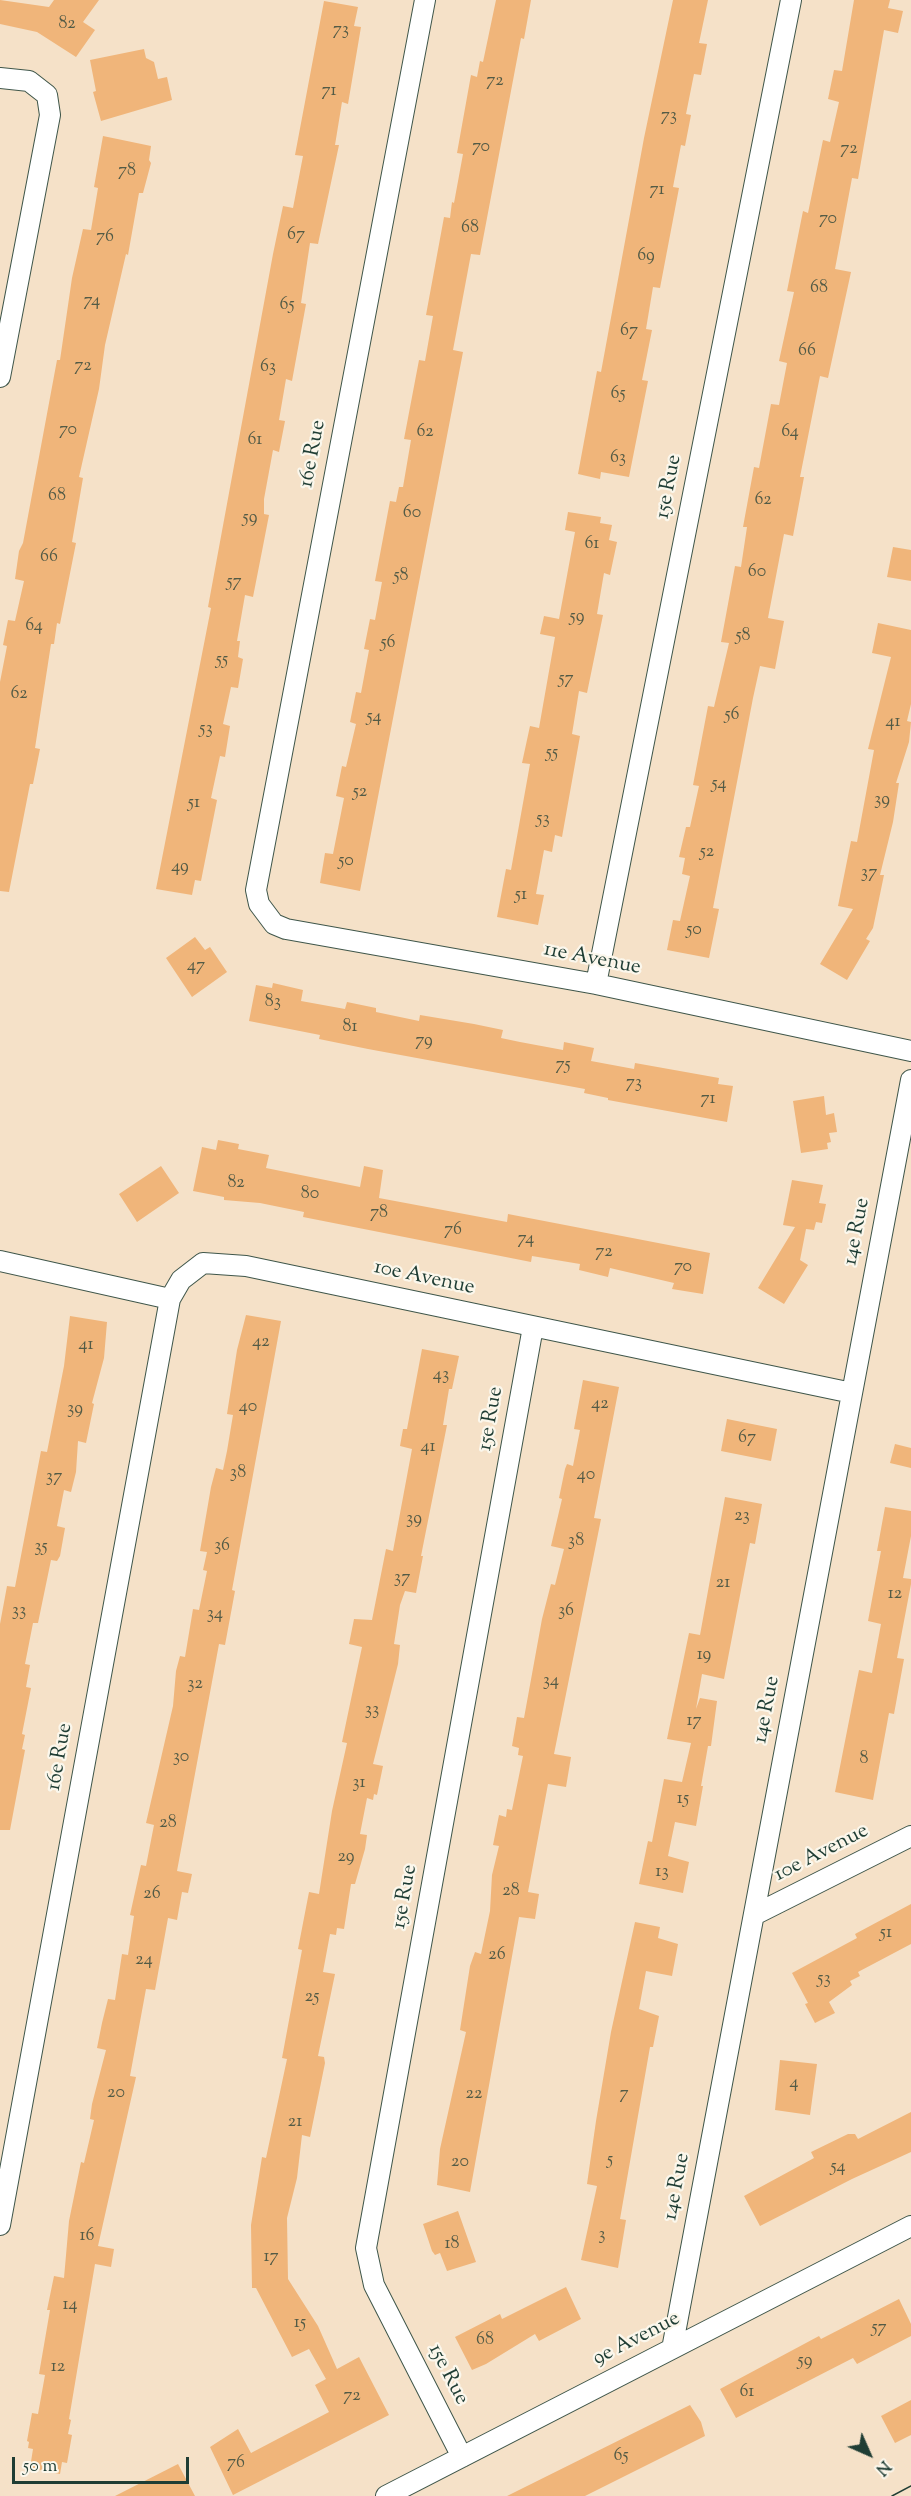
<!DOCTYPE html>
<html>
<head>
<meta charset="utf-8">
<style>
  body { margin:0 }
  #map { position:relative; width:911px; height:2496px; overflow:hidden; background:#f5e1c8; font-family:"Sorts Mill Goudy",serif }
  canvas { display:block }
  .north { position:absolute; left:839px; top:2424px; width:60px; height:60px; -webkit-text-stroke:4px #fbf7ec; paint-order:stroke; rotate:135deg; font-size:16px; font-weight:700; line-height:24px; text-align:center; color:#1f3d34 }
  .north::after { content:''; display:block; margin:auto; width:21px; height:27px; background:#1f3d34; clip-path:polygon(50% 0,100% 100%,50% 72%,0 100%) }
  .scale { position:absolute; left:12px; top:2457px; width:177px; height:27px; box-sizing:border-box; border:3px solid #1f3d34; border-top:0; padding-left:8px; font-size:18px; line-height:21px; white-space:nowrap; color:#1f3d34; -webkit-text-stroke:4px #fbf7ec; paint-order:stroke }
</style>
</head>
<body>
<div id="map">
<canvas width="911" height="2496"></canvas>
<div class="north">N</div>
<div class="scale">50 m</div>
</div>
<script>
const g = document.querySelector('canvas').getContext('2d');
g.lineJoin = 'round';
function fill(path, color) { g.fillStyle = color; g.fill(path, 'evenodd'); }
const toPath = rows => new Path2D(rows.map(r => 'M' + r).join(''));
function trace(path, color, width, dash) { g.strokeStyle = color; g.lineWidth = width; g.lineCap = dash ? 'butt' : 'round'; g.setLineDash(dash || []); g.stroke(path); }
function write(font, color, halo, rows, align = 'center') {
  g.font = font + ' "Sorts Mill Goudy",serif'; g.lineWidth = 4.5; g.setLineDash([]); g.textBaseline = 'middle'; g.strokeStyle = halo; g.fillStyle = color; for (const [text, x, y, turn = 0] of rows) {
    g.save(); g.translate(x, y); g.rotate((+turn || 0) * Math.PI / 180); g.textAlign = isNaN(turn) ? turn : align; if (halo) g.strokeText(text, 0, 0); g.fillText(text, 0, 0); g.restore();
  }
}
const building = toPath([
  [0,0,49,7,54,0,99,0,83,22,95,30,76,57,37,32,0,24],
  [496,0,531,0,524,39,521,38,480,255,471,254,453,350,463,352,360,891,320,883,325,853,333,854,344,798,336,796,342,766,346,767,356,724,350,722,356,692,361,693,369,650,364,649,370,619,375,620,382,582,375,581,390,501,396,502,399,487,403,487,411,440,404,439,419,360,425,361,433,316,426,315,444,217,450,218,452,202,454,203,463,154,457,153,471,75,477,77,480,61,483,62],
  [673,0,708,0,699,43,707,44,701,75,694,74,686,114,691,115,685,146,681,145,673,187,679,188,660,288,653,287,646,329,652,330,642,380,648,381,629,477,601,472,600,479,578,474,597,371,601,372,644,138],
  [854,0,890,0,888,8,903,11,898,33,884,30,858,179,852,178,835,269,851,272,828,378,820,376,800,477,804,477,793,536,784,534,768,618,784,621,775,669,760,666,753,698,713,908,719,909,709,958,667,950,673,920,680,921,690,876,682,874,685,858,679,857,686,827,690,827,699,786,693,785,708,706,714,707,729,643,721,642,735,566,741,567,747,527,743,527,754,467,759,468,771,404,779,405,787,363,779,361,794,292,787,291,803,211,808,213,823,140,830,142,839,102,828,99,834,70,842,71],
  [324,1,358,7,354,26,361,27,348,104,342,102,335,145,339,145,318,244,310,243,301,303,306,304,292,381,286,379,279,420,285,421,279,452,273,450,264,499,264,514,269,515,263,546,253,597,245,595,237,641,240,641,238,657,243,659,238,688,231,687,223,724,230,726,225,757,220,756,211,798,217,800,201,881,195,880,192,895,156,889,211,608,208,607,273,254,283,206,293,208,303,156,295,155],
  [144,49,146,58,154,62,158,79,167,77,172,100,101,121,93,92,96,91,90,60],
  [103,136,151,146,149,160,151,163,143,193,139,193,128,255,126,254,105,345,99,389,79,477,83,478,72,542,76,543,60,624,57,623,54,644,51,644,35,748,40,749,33,784,30,784,9,892,0,891,0,682,7,646,3,645,8,620,15,621,24,581,15,579,19,551,23,543,57,360,60,360,72,278,83,229,91,230,98,188,94,187],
  [568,512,601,517,600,523,612,525,609,540,617,542,610,575,604,573,597,614,603,615,587,693,579,691,572,734,580,736,562,837,555,835,552,852,544,850,536,894,544,895,538,925,497,917,506,869,511,870,530,764,522,763,530,726,539,728,555,637,540,634,544,616,559,619,575,532,565,530],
  [893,547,911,550,911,581,887,577],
  [878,623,911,630,911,704,907,721,911,722,909,742,896,783,899,783,893,822,880,875,884,875,873,928,866,939,870,941,847,980,820,964,853,909,838,906,851,841,857,842,874,750,868,749,891,657,872,653],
  [195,937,205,950,210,947,227,972,192,997,166,958],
  [273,983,303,990,301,1001,345,1009,347,1002,376,1008,376,1012,419,1021,420,1015,474,1024,503,1030,501,1038,520,1042,563,1050,564,1042,594,1048,591,1061,634,1069,635,1063,719,1078,718,1084,733,1086,727,1122,608,1100,608,1098,584,1093,585,1089,368,1049,319,1039,320,1035,249,1021,256,985,272,988],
  [824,1096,826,1115,834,1113,837,1132,829,1133,831,1142,827,1143,828,1149,801,1153,793,1101],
  [218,1140,239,1144,238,1149,269,1155,266,1168,360,1187,364,1166,383,1170,379,1198,507,1222,508,1214,710,1253,703,1294,672,1289,674,1283,610,1268,608,1277,579,1270,580,1264,532,1256,531,1262,303,1217,304,1212,260,1203,224,1200,224,1197,193,1191,202,1147,216,1150],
  [161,1166,179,1193,137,1222,119,1194],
  [792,1180,823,1185,819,1203,826,1204,822,1223,816,1222,814,1230,806,1229,800,1260,808,1265,784,1304,758,1288,795,1227,783,1225],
  [246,1315,281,1321,232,1590,235,1591,225,1645,219,1644,177,1871,192,1874,188,1893,182,1892,177,1920,168,1918,155,1990,146,1989,130,2076,136,2077,98,2246,114,2249,111,2267,95,2264,69,2419,71,2420,68,2434,72,2435,67,2463,62,2462,60,2474,30,2468,33,2449,28,2448,29,2442,27,2441,32,2413,38,2414,45,2375,39,2374,50,2310,47,2310,54,2276,64,2278,69,2221,81,2162,84,2163,94,2120,90,2119,92,2104,106,2050,97,2048,102,2023,108,1999,115,2000,122,1954,128,1955,134,1916,130,1915,141,1865,146,1866,154,1825,146,1823,173,1706,176,1671,180,1656,185,1657,193,1609,199,1610,207,1571,203,1570,207,1552,200,1551,211,1487,216,1468,223,1470,227,1451,233,1415,227,1414,237,1350],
  [70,1316,107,1322,104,1358,92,1403,94,1404,86,1443,78,1441,76,1472,71,1492,64,1490,57,1526,65,1528,60,1556,57,1561,51,1560,38,1623,33,1623,25,1664,30,1665,26,1687,31,1688,22,1734,25,1735,22,1749,25,1750,10,1830,0,1830,0,1624,7,1586,15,1587,41,1451,47,1452,64,1366],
  [422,1349,459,1356,452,1389,449,1389,443,1425,447,1425,421,1556,423,1556,416,1593,405,1591,400,1605,394,1644,400,1645,398,1664,373,1764,383,1766,377,1795,374,1794,373,1800,367,1798,360,1834,367,1835,365,1849,355,1884,351,1884,344,1929,337,1928,336,1935,330,1934,323,1972,335,1974,318,2056,324,2057,325,2063,310,2137,302,2135,297,2178,287,2218,288,2279,318,2326,337,2369,359,2357,389,2415,233,2495,210,2447,238,2429,251,2453,329,2412,315,2385,326,2379,309,2349,292,2357,256,2288,252,2288,251,2225,262,2157,266,2158,287,2059,282,2058,302,1950,298,1949,309,1892,319,1894,332,1811,347,1743,342,1742,362,1647,349,1644,354,1619,372,1620,386,1549,393,1551,412,1449,400,1446,403,1429,407,1429],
  [583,1380,619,1387,594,1518,601,1519,554,1754,571,1757,566,1787,548,1784,528,1892,539,1894,535,1919,519,1917,470,2192,437,2185,440,2149,466,2032,460,2030,470,1966,475,1952,481,1954,490,1911,492,1875,499,1846,493,1845,499,1815,506,1817,507,1809,512,1810,523,1756,518,1755,519,1748,512,1746,517,1717,524,1718,542,1619,551,1584,555,1585,564,1549,551,1546,562,1499,559,1498,565,1469,567,1464,573,1466,580,1430,574,1429],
  [727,1419,777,1429,771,1461,721,1451],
  [895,1444,911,1448,911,1468,890,1463],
  [725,1497,762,1504,755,1544,750,1543,724,1679,702,1674,696,1709,700,1698,717,1701,711,1746,708,1746,701,1786,703,1786,696,1826,675,1822,668,1856,689,1862,683,1893,639,1884,648,1841,652,1842,664,1779,682,1782,691,1743,667,1739,689,1633,700,1635],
  [885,1507,911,1511,911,1536,903,1578,911,1579,911,1584,897,1658,904,1659,894,1714,889,1713,873,1800,835,1792,859,1670,872,1673,881,1624,868,1621,881,1551,877,1551],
  [911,1904,911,1944,858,1972,860,1976,850,1981,852,1985,829,2002,835,2013,815,2023,805,2004,808,2003,792,1973,857,1938,855,1934],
  [635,1922,660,1927,658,1938,678,1944,672,1976,646,1971,639,2009,659,2016,653,2047,650,2047,620,2219,626,2220,618,2268,581,2260,597,2186,587,2184,596,2121,611,2032],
  [780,2060,817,2064,810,2115,775,2110],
  [911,2112,911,2152,852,2179,760,2226,744,2196,814,2158,811,2152,848,2134,855,2134,858,2139],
  [458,2211,476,2262,447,2271,440,2253,435,2255,432,2251,423,2224],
  [566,2287,581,2319,539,2341,535,2334,486,2364,472,2370,455,2337,500,2314,502,2319],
  [899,2299,911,2324,911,2336,857,2364,853,2358,736,2418,720,2389,819,2336,821,2339],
  [911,2400,911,2435,895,2443,881,2416],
  [690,2405,701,2422,705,2436,585,2496,507,2496],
  [178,2464,195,2496,115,2496]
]);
const minor = toPath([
  [425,0,256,890,259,904,274,924,286,929,596,984,911,1051],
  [0,78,29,81,47,95,50,115,0,377],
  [596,984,791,0],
  [0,1261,170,1299],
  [754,1915,911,1836],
  [0,2225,170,1299,181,1280,203,1263,246,1266,852,1393],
  [672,2349,911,1080],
  [462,2457,374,2285,366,2248,533,1327],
  [386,2496,911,2226]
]);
const tram = toPath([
  [892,2496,911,2486]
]);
const numberNames = [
  ["82",67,25],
  ["73",341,31],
  ["72",495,82],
  ["71",329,92],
  ["73",669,117],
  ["70",481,148],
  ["72",849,150],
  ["78",127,172],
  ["71",657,191],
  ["70",828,220],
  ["68",470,229],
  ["67",296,236],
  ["76",105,238],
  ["69",646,257],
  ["68",819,289],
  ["74",92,302],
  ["65",287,306],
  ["67",629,332],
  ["66",807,352],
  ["72",83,367],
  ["63",268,368],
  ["65",618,395],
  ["70",68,431],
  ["62",425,433],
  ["64",790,433],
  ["61",255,441],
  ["63",618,459],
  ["68",57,497],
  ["62",763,501],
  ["60",412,514],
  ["59",250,519],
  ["61",592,545],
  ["66",49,558],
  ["60",757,573],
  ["58",401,577],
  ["57",234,583],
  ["59",577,618],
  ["64",34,627],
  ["58",743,637],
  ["56",388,644],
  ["55",222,661],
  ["57",566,680],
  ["62",19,695],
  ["56",732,716],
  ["54",374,718],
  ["41",893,723],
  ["53",206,730],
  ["55",552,754],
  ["54",719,785],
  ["52",360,793],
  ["39",882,801],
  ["51",194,804],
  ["53",543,820],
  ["52",707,853],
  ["50",346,862],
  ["49",180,868],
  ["37",869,874],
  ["51",521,896],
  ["50",694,931],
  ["47",196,967],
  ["83",273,1003],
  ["81",350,1028],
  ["79",424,1042],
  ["75",563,1066],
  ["73",634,1084],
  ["71",708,1100],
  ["82",236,1184],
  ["80",310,1195],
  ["78",379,1214],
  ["76",453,1231],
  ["74",526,1240],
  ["72",604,1253],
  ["70",683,1268],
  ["42",261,1343],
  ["41",86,1346],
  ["43",441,1376],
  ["42",600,1405],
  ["40",248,1408],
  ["39",75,1410],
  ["67",747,1439],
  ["41",428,1448],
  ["38",238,1474],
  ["40",586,1476],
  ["37",54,1478],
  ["23",742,1517],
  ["39",414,1520],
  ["38",576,1542],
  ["36",222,1547],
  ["35",41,1548],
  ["37",402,1579],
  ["21",723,1584],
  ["12",895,1595],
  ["33",19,1612],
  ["36",566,1612],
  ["34",215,1615],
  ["19",704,1656],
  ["34",551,1682],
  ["32",195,1685],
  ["33",372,1711],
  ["17",694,1722],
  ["30",181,1758],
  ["8",864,1760],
  ["31",359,1784],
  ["15",683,1800],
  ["28",168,1824],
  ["29",346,1858],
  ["13",662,1873],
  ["28",511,1892],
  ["26",152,1895],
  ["51",886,1934],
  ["26",497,1956],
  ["24",144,1961],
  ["53",824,1980],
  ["25",312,1998],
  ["4",794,2084],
  ["20",116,2094],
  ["22",474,2095],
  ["7",624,2095],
  ["21",295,2123],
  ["5",610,2161],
  ["20",460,2163],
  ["54",838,2168],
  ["3",602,2236],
  ["16",87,2237],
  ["18",452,2245],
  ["17",271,2258],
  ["14",70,2306],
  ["15",300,2324],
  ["57",879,2329],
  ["68",485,2341],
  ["59",805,2362],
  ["12",58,2368],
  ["61",747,2393],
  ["72",352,2397],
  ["65",621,2457],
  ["76",236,2464]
];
const streetNames = [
  ["16e Rue",314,454,-79],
  ["15e Rue",670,487,-79],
  ["11e Avenue",592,960,11],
  ["14e Rue",858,1232,-79],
  ["10e Avenue",424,1279,12],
  ["15e Rue",492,1419,-80],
  ["14e Rue",768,1710,-79],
  ["16e Rue",61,1757,-80],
  ["10e Avenue",822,1854,-27],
  ["15e Rue",406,1897,-80],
  ["14e Rue",678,2187,-79],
  ["9e Avenue",637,2340,-27],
  ["15e Rue",447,2375,63]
];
fill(building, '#f0b57a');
trace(minor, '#3f564a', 22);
trace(minor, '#fff', 20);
trace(tram, '#1f3d34', 1.5);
write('18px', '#535b46', null, numberNames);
write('21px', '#1f3d34', '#fbf7ec', streetNames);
</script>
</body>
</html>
